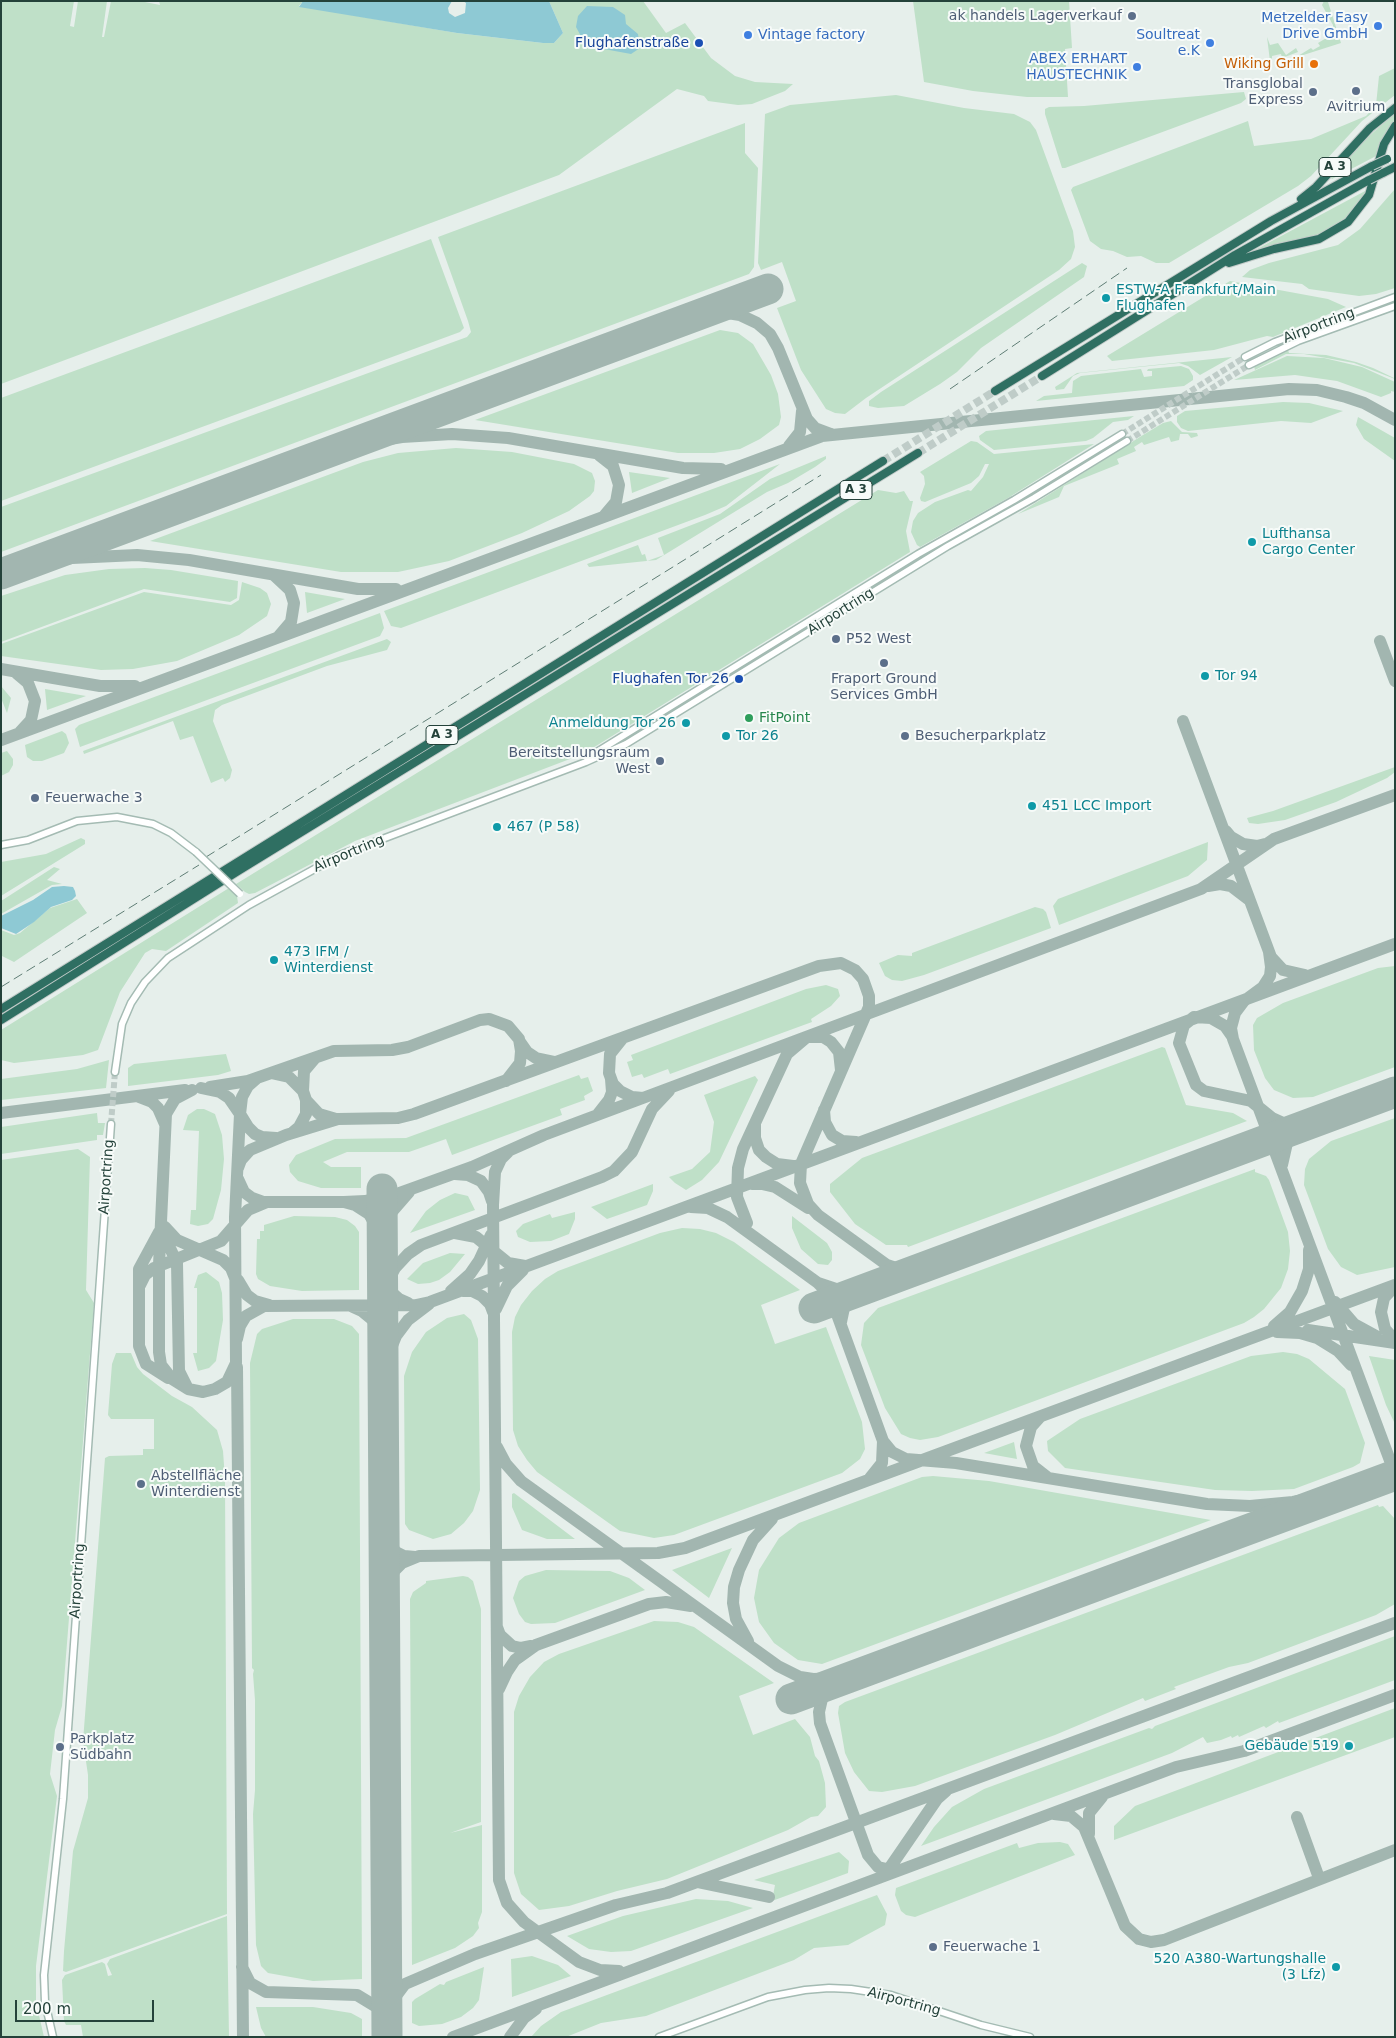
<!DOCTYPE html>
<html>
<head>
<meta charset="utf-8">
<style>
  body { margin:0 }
  #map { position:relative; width:1396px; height:2038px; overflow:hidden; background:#e6efeb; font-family:"DejaVu Sans",sans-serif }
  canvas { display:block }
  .frame { position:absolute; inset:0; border:2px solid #24423a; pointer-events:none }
  .scale { position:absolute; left:15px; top:2000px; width:139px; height:22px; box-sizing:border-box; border:2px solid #24423a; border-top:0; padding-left:6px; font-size:15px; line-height:18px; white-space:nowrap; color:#24423a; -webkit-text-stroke:4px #f7fbf9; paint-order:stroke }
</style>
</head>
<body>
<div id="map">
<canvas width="1396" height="2038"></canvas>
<div class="frame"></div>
<div class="scale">200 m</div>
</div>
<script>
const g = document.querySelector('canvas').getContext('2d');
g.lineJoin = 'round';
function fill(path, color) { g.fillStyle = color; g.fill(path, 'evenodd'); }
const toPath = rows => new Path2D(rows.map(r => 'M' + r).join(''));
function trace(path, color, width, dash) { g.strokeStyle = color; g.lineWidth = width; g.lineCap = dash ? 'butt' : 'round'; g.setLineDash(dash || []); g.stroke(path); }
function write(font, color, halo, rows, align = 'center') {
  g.font = font + ' "DejaVu Sans",sans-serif'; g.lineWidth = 4; g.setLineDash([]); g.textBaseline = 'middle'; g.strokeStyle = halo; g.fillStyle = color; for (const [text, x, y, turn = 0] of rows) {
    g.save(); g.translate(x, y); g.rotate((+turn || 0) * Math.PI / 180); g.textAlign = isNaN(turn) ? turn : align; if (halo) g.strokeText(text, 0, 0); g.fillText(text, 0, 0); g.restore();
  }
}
const green = toPath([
  [1,1,74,1,70,26,74,27,78,1,107,1,102,37,104,37,111,1,140,1,160,5,159,1,303,1,299,6,457,33,543,43,554,43,563,33,549,1,643,1,666,33,685,23,711,58,735,76,755,82,793,84,785,91,752,104,738,105,708,101,704,96,677,89,559,175,1,384],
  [913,1,1069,1,1072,48,1065,49,1068,97,1027,97,973,91,924,82],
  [1324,1,1328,2,1341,43,1272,65,1298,56,1311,48,1313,50,1320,46,1318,43,1333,34,1333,25,1322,5],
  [1267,37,1270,45,1278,43,1286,55,1296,48,1298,52,1282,58,1281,54,1272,56,1272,60,1270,61],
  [1395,68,1395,95,1362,121,1311,176,1298,186,1169,263,1156,263,1141,256,1127,257,1113,251,1101,249,1090,241,1071,190,1073,187,1248,121,1254,146,1311,139,1366,116,1376,105,1379,76],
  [1244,92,1246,99,1241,103,1065,168,1062,168,1045,114,1045,109,1049,107,1084,106],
  [896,95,964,108,1014,114,1030,122,1036,130,1073,231,1075,247,1071,259,1059,270,866,398,845,414,835,413,826,409,801,370,777,308,796,301,782,262,761,270,758,263,765,114,790,105],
  [1395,113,1395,121,1387,132,1378,155,1332,179,1330,177,1358,146],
  [745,123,745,153,758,168,754,267,749,274,1,552,1,507,467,337,471,332,468,321,438,237],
  [1395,189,1395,288,1376,294,1359,296,1309,289,1302,284,1242,277,1250,270,1269,263,1338,245,1360,229],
  [1367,190,1346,221,1316,236,1255,250],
  [431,239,464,328,460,332,1,501,1,398],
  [1082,263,1087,266,1084,277,981,348,957,372,940,384,904,406,878,408,869,406,869,401,881,392],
  [1230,281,1328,299,1346,307,1273,337,1267,336,1214,350,1112,361,1107,356],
  [720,330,738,333,753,344,771,375,778,394,781,417,779,425,760,439,740,449,714,453,678,453,475,420],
  [1288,350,1289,353,1326,355,1356,362,1373,368,1394,378,1395,379,1354,363,1304,354,1286,354,1255,370,1254,366],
  [1287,356,1324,358,1362,367,1395,382,1395,392,1391,391,1391,393,1381,397,1337,381,1295,375,1234,380],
  [1232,357,1200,375,1188,366,1179,363,1080,373,1073,376,1064,389,1056,390,1055,387,1077,373],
  [1181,366,1189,369,1193,376,1193,380,1184,386,1036,401,1044,396,1072,393,1073,381,1081,376,1141,369,1144,377,1152,376,1152,371,1147,371,1148,369],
  [1283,402,1309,403,1343,411,1311,423,1281,421,1188,431,1181,428,1177,422,1177,416,1185,411],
  [1134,416,1128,420,1113,422,1093,438,1086,441,994,450,980,440,979,436,986,431],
  [1358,417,1395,438,1395,461,1364,439,1356,425],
  [1171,421,1182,432,1197,433,1198,436,1191,438,1188,434,1180,434,1179,440,1171,442,1169,437,1144,445,1142,442,1134,447,1136,451,1117,459,1119,464,1064,486,1059,497,1018,514,1143,435,1163,423],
  [1124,435,1126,438,1071,472,1069,471],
  [971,441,977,442,994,454,1094,444,1008,498,920,547,917,545,911,532,913,521,918,513,935,502,968,490,971,491,983,477,989,464,985,464,979,476,971,483,925,502,921,501,920,498,925,484,924,476,920,472],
  [456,448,512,452,574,464,592,473,595,481,594,491,590,496,569,511,522,533,449,561,398,572,341,572,150,541,363,462,398,453],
  [826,456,826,459,815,467,788,483,767,492,656,560,589,567,587,564,638,545,642,555,645,554,647,561,664,555,658,538,720,514,770,479],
  [780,464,726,506,705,515,401,628,391,626,384,611],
  [629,472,670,478,632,493],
  [1061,474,1062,477,893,574,947,541],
  [878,490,896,493,904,491,910,501,913,501,906,531,910,552,583,754,355,841,255,893,249,894,245,892,236,884],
  [145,568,171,570,238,581,237,598,230,602,144,589,1,642,1,596,65,575,109,569],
  [242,582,260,588,267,593,271,604,267,616,239,635,177,661,133,669,101,670,1,656,1,644,144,592,231,605,239,600],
  [871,586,873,589,714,686,832,610],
  [305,592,345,599,307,613],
  [380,613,384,628,380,636,80,747,75,729,79,725],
  [387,639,391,642,387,650,327,666,222,705,215,710,213,721,232,770,230,778,225,782,223,778,211,783,193,736,180,740,173,721,84,754,83,751],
  [1,686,11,698,7,713,1,698],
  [45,689,86,696,47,710],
  [697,694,699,696,619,745,599,754],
  [62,731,66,734,69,743,64,753,42,761,33,761,27,757,25,745],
  [7,751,13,759,13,765,9,772,1,776,1,753],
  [1395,767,1395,772,1387,778,1336,802,1285,820,1258,824,1249,823,1247,818,1273,811],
  [81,838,85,840,85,844,1,896,1,862,46,854],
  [1208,842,1207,860,1188,876,1059,925,1053,906,1058,899],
  [54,867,60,869,47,880,62,884,52,885,1,914,1,901],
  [229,888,237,896,238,903,166,951,152,949,145,953,120,992,98,1050,83,1055,14,1063,1,1060,1,1030],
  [77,899,87,913,14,962,2,956,1,930,14,935,20,933,50,908],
  [1035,907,1043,909,1046,912,1051,928,924,975,902,981,892,980,885,976,879,963,898,955,912,956,912,953],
  [1395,966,1395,1067,1313,1097,1293,1098,1274,1090,1265,1078,1254,1050,1253,1025,1257,1018,1283,1003,1378,968],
  [826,985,838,989,840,996,831,1006,811,1019,812,1022,670,1074,668,1069,644,1078,642,1074,632,1077,627,1062,633,1060,631,1055,806,989],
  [1162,1047,1165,1048,1186,1105,1233,1113,1247,1121,908,1247,907,1245,886,1245,855,1224,830,1192,830,1184,862,1158],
  [226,1054,231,1071,218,1075,128,1086,128,1068,134,1064],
  [109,1060,106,1088,1,1100,1,1079,77,1069],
  [579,1075,581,1079,588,1077,593,1091,584,1096,585,1100,560,1109,562,1115,452,1155,446,1139,409,1152,347,1152,323,1162,331,1167,361,1167,361,1188,321,1188,298,1181,290,1172,289,1165,296,1155,335,1139,406,1138],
  [755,1076,758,1080,719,1162,702,1180,686,1190,675,1183,669,1177,692,1169,710,1152,714,1122,704,1095],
  [197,1109,204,1109,215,1114,222,1135,224,1159,221,1190,213,1219,208,1224,198,1226,190,1224,191,1210,196,1210,199,1131,183,1130,188,1115],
  [97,1113,98,1123,105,1123,103,1135,97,1135,97,1140,1,1154,1,1127],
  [1395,1118,1395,1267,1357,1275,1341,1267,1328,1249,1304,1185,1305,1169,1309,1159,1331,1141],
  [78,1149,90,1157,86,1290,94,1303,62,1706,55,1730,50,1774,57,1796,36,1966,36,2002,44,2037,1,2037,1,1160],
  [1255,1169,1255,1172,1266,1176,1269,1180,1288,1232,1290,1251,1288,1269,1281,1288,1264,1309,1254,1317,1244,1323,938,1437,920,1440,910,1438,901,1434,885,1408,861,1345,864,1323,878,1308],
  [653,1184,653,1191,647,1205,607,1219,591,1207],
  [455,1193,468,1196,475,1210,410,1233,426,1211,440,1200],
  [575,1212,575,1219,569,1234,551,1241,530,1242,518,1237,516,1231,523,1224,550,1214,552,1218],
  [294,1216,335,1217,347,1220,355,1226,359,1232,359,1290,302,1291,270,1286,258,1279,256,1274,257,1239,260,1239,260,1231,264,1231,264,1225],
  [792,1216,827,1243,832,1252,832,1260,828,1265,818,1264,801,1249,792,1228],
  [682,1228,700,1229,716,1233,734,1242,800,1290,761,1305,775,1344,826,1327,862,1422,865,1449,860,1459,842,1473,674,1535,654,1538,620,1531,537,1472,527,1460,518,1446,513,1430,512,1332,515,1317,521,1305,532,1291,545,1279,558,1271,660,1233],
  [450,1253,465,1254,450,1272,439,1280,430,1283,418,1284,407,1279,423,1263],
  [206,1272,219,1282,222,1293,223,1320,216,1361,209,1368,198,1371,193,1353,197,1353,197,1288,194,1288,198,1275],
  [464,1314,471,1320,478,1339,480,1490,473,1511,464,1523,451,1534,433,1539,409,1530,405,1524,404,1376,412,1352,426,1332,447,1318],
  [293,1319,334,1319,352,1326,359,1334,362,1979,313,1981,268,1973,261,1966,256,1945,253,1814,255,1790,255,1700,253,1674,254,1670,252,1668,250,1363,257,1334,262,1329],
  [1283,1352,1297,1354,1309,1359,1345,1389,1365,1443,1360,1463,1353,1467,1294,1489,1252,1491,1215,1490,1065,1468,1048,1451,1047,1441,1080,1419,1251,1356],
  [116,1353,131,1353,137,1367,143,1374,172,1396,192,1407,217,1430,223,1451,225,1479,227,1914,66,1972,63,1971,64,1951,73,1851,88,1798,88,1775,83,1741,105,1458,109,1456,143,1455,143,1449,154,1449,154,1419,111,1419,108,1415,112,1364],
  [1369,1356,1395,1360,1395,1424,1386,1405],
  [1014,1442,1017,1459,984,1453],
  [933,1476,989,1481,1211,1520,822,1664,798,1660,774,1643,759,1622,754,1598,759,1570,779,1538,799,1523,922,1477],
  [514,1493,575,1539,547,1539,522,1530,512,1507,512,1494],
  [1378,1505,1379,1507,1383,1506,1395,1519,1395,1604,1376,1615,1248,1663,1229,1667,1174,1687,1176,1689,1145,1701,1143,1698,1055,1735,915,1786,882,1792,869,1791,854,1772,845,1753,838,1713,839,1706,845,1702],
  [732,1548,709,1598,672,1570],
  [546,1570,610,1571,629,1578,645,1590,555,1623,531,1624,525,1622,519,1614,513,1598,519,1581,525,1576],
  [463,1576,468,1577,473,1581,481,1609,481,1822,450,1833,482,1825,482,1912,478,1923,479,1928,473,1936,455,1948,412,1965,410,1599,413,1592,426,1583,426,1581],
  [654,1621,678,1622,694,1627,774,1683,739,1696,753,1735,795,1719,810,1737,815,1756,819,1761,825,1783,826,1807,818,1816,811,1817,788,1830,667,1879,617,1891,569,1906,539,1910,521,1894,514,1873,514,1712,519,1696,530,1677,544,1662,559,1654],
  [1395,1636,1395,1680,1279,1723,1278,1721,1266,1728,1264,1726,1239,1737,1238,1735,1232,1738,1231,1736,1221,1740,1207,1743,1203,1737,1172,1753,921,1846,934,1827,952,1807,984,1789,1149,1728,1152,1729,1155,1726],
  [1395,1708,1395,1737,1114,1840,1114,1826,1135,1806],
  [1060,1842,1068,1844,1075,1855,915,1917,906,1915,901,1911,895,1895,896,1888,1017,1843,1019,1848,1038,1843],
  [839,1852,849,1861,848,1873,772,1901,775,1885,754,1880],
  [877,1895,887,1914,885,1925,848,1945,814,1948,794,1960,646,2016,601,2023,566,2037,531,2037,541,2026,561,2012],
  [696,1899,728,1901,753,1908,631,1951,611,1952,589,1949,567,1936,623,1916],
  [227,1916,229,2037,83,2037,81,2025,66,2025,64,2021,62,1980,65,1975,102,1962,105,1964,108,1976,112,1975,107,1964,110,1959],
  [532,1956,558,1965,571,1976,512,1997,511,1959],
  [484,1967,479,2000,473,2008,461,2017,442,2024,419,2026,412,2023,412,2002,415,1999,440,1984,444,1985,446,1982],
  [256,2007,313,2007,351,2013,362,2019,362,2037,266,2037,261,2028]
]);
const water = toPath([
  [303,1,452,1,448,8,449,13,455,17,465,13,466,3,463,1,549,1,563,33,554,43,543,43,457,33,299,7],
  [587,6,613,7,625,15,626,24,638,34,640,48,631,54,593,47,582,38,576,27,578,16],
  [64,886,73,887,75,891,76,896,72,900,51,907,34,922,16,934,1,928,1,916,33,900,52,887]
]);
const taxiway = toPath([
  [668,326,701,315,721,312,740,315,757,323,770,334,778,348,807,419,815,428,831,434],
  [789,446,800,432,802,411],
  [599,455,613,466,619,485,616,502,605,515],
  [277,472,359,444,402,437,452,434,508,438,683,468,721,469],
  [3,574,72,558,137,555,189,560,358,589,396,589],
  [275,576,290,590,294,603,291,622,279,636],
  [1380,641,1395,681],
  [1,669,100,686,135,686],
  [15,672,28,683,35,701,31,720,20,732],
  [1183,721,1271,957,1283,970,1305,975],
  [1,740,822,436,1289,389,1317,390,1346,397,1364,403,1395,420],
  [1226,831,1231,837,1243,844,1257,846,1265,844],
  [1208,886,1220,884,1231,886,1248,899],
  [1269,952,1271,967,1270,976,1263,987,1244,1001,1235,1013,1231,1028,1233,1039,1395,1474],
  [1232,1036,1225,1026,1211,1018,1194,1017,1184,1025,1179,1043,1196,1085,1204,1091,1251,1101,1272,1118,1283,1123,1311,1123],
  [622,1039,610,1054,609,1073,613,1084,620,1091,632,1097,643,1098],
  [520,1042,527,1052,536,1058,555,1062],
  [271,1073,289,1077,303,1091,306,1100,306,1114,299,1127,293,1132],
  [256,1079,248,1086,242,1097,240,1114,248,1127,255,1134,262,1137,276,1138],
  [210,1087,248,1081,334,1051,392,1050,408,1047,480,1020,489,1019,508,1026,519,1039,521,1051,520,1063,506,1081],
  [192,1090,175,1099,166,1114,159,1265,159,1352,161,1365,172,1379,188,1389,203,1392,215,1389,227,1382,236,1363,235,1217,240,1114,229,1098,220,1092,201,1088],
  [303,1091,304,1071,315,1058],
  [139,1097,152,1102,158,1108,165,1124],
  [306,1100,319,1114,336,1119],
  [824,1110,825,1122,832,1135,842,1141,856,1142],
  [1,1113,185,1090],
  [598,1114,609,1100,612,1092,611,1079],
  [755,1124,755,1138,759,1150,766,1157,777,1164,793,1166],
  [508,1152,501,1159,495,1172,493,1205,499,1880,507,1903,524,1922,579,1962,600,1970,619,1971],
  [1282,1165,1287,1143,1295,1131,1307,1125],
  [238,1168,241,1160,250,1150,286,1135,338,1119,398,1118,414,1114,819,966,841,963,855,970,863,979,869,996,869,1007,801,1164,800,1183,808,1204],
  [455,1174,468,1175,481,1181,489,1192,492,1201],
  [238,1179,244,1192,252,1198,263,1202,344,1202,355,1205,369,1214,382,1236],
  [752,1184,762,1184,775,1187,808,1208],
  [805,1196,808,1204,818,1215,887,1265,902,1270,920,1268],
  [344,1202,365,1201,397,1194,472,1167,544,1135,1201,889,1274,839,1395,795],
  [691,1207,708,1208,727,1217,818,1283,842,1291,860,1291],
  [747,1223,737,1197,738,1168,743,1149,787,1054,807,1037,823,1037,831,1042,839,1052,841,1070],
  [165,1227,177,1240,223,1260,231,1268,235,1278],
  [162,1231,177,1263,179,1371,187,1387],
  [159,1232,139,1269,139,1346,146,1364,168,1378],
  [455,1233,476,1237,508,1263,525,1266],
  [382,1236,389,1215,409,1192],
  [382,1269,384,1280,390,1291,399,1299,408,1303],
  [238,1280,247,1295,255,1301,269,1305],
  [818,1283,830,1295,883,1441,892,1452,906,1459,956,1463,1207,1504,1250,1506,1293,1502,1351,1491],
  [140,1285,145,1275,154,1268,221,1241,248,1210,267,1202],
  [1395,1286,1384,1298,1381,1312,1385,1329,1395,1340],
  [451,1291,470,1274,479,1261,491,1235],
  [463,1291,472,1291,482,1296,490,1304,493,1312],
  [1335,1302,1354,1324,1376,1336],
  [382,1304,386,1285,395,1268,408,1254,421,1245,602,1177,614,1171,632,1152,652,1109,669,1091],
  [351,1306,362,1311,373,1320,380,1333,383,1347],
  [496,1309,507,1286,523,1270],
  [841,1322,845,1303,853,1294,860,1291],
  [1274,1326,1290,1312,1302,1291,1309,1269,1309,1250],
  [1308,1330,1395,1343],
  [1277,1332,1300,1333,1317,1338,1338,1351,1351,1365],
  [237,1339,240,1326,246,1316,264,1306,416,1305,430,1302,1395,944],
  [237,1367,243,2037],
  [383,1383,385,1363,396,1336,408,1320,429,1304],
  [1040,1417,1031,1427,1026,1446,1033,1466,1047,1477],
  [497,1447,506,1464,521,1481,778,1666,800,1677,813,1679,847,1678],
  [870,1478,882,1463,883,1441],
  [384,1532,389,1544,396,1552,404,1556,415,1557],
  [384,1595,386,1585,395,1570,402,1563,419,1556,658,1553,685,1548,1395,1285],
  [497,1627,500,1635,512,1646,521,1648,531,1646],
  [748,1641,736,1619,733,1603,734,1587,739,1570,753,1540,772,1519],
  [843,1680,831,1688,822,1699,819,1712,820,1723,868,1855,878,1867,895,1871],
  [499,1689,507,1672,515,1660,536,1645,649,1604,666,1602,691,1606],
  [1054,1814,1071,1816,1084,1827,1125,1926,1139,1939,1151,1942,1164,1940,1395,1850],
  [1297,1817,1319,1878],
  [1089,1834,1089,1813,1102,1797],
  [882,1874,891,1866,937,1799,946,1791],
  [697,1882,769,1897],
  [242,1967,250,1983,266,1992,357,1995,380,2009,387,2034],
  [387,2023,390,2004,405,1984,475,1954,616,1905,667,1893,1395,1623],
  [453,2037,1176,1767,1244,1751,1395,1695],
  [510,2037,524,2018,536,2009]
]);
const runway = toPath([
  [1,574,768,289],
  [382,1189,387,2037],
  [814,1308,1395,1092],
  [791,1699,1395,1475]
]);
const secondaryTunnel = toPath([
  [1122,434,1245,357],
  [1127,441,1249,365],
  [111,1124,115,1072]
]);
const highwayTunnel = toPath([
  [918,453,1042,376],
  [883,461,995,391]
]);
const secondary = toPath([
  [1245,357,1275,342,1395,297],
  [1249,365,1298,341,1395,306],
  [587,758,918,554,1014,500,1122,434],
  [1,845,28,840,77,821,117,817,153,824,171,833,196,852],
  [115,1072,122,1024,131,1003,145,982,168,958,249,905,340,855,586,762,626,744,948,546,1034,498,1127,441],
  [53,2037,45,2002,44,1975,63,1799,111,1124],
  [659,2037,768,1997,805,1990,829,1988,851,1989,891,1995,981,2025,1030,2037]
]);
const highway = toPath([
  [1383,173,1395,167],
  [1301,199,1316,187,1370,128,1395,108],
  [1229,263,1274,249,1319,239,1348,222,1369,195,1384,144,1395,126],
  [1042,376,1235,255,1369,180],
  [995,391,1271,221,1372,166],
  [1,1009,883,461],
  [1,1020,238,871,918,453]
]);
const rail = toPath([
  [950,389,1127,268],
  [206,857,821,475],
  [1,987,199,865]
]);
const secondaryBridge = toPath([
  [196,852,240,894]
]);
const highwayBridge = toPath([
  [1372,166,1387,159],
  [1369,180,1383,173]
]);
const markers = [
  [1132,16,5,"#5c6f8a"],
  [1378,26,5,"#3f7fe0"],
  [748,35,5,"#3f7fe0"],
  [699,43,5,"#1a4fb4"],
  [1210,43,5,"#3f7fe0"],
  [1314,64,5,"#e8710a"],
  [1137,67,5,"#3f7fe0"],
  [1356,91,5,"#5c6f8a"],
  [1313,92,5,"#5c6f8a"],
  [1106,298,5,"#0f9aa8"],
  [1252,542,5,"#0f9aa8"],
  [836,639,5,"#5c6f8a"],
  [884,663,5,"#5c6f8a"],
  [1205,676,5,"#0f9aa8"],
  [739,679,5,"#1a4fb4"],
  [749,718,5,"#2e9e5b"],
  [686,723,5,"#0f9aa8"],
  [726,736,5,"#0f9aa8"],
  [905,736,5,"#5c6f8a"],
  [660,761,5,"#5c6f8a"],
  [35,798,5,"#5c6f8a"],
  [1032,806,5,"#0f9aa8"],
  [497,827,5,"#0f9aa8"],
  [274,960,5,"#0f9aa8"],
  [141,1484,5,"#5c6f8a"],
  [1349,1746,5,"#0f9aa8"],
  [60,1747,5,"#5c6f8a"],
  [933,1947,5,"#5c6f8a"],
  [1336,1967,5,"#0f9aa8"]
];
const shields = [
  [1335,167,32],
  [856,490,32],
  [442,735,32]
];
const shieldNames = [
  ["A 3",1335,167],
  ["A 3",856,490],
  ["A 3",442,735]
];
const serviceNames = [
  ["ak handels Lagerverkauf",1122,16,"right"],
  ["Transglobal",1303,84,"right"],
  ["Express",1303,100,"right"],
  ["Avitrium",1356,107,"center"],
  ["P52 West",846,639],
  ["Fraport Ground",884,679,"center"],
  ["Services GmbH",884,695,"center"],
  ["Besucherparkplatz",915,736],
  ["Bereitstellungsraum",650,753,"right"],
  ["West",650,769,"right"],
  ["Feuerwache 3",45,798],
  ["Abstellfläche",151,1476],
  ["Winterdienst",151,1492],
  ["Parkplatz",70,1739],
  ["Südbahn",70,1755],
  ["Feuerwache 1",943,1947]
];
const shopNames = [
  ["Metzelder Easy",1368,18],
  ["Drive GmbH",1368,34],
  ["Vintage factory",758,35,"left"],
  ["Soultreat",1200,35],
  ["e.K",1200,51],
  ["ABEX ERHART",1127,59],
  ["HAUSTECHNIK",1127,75]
];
const transitNames = [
  ["Flughafenstraße",689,43],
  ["Flughafen Tor 26",729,679]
];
const foodNames = [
  ["Wiking Grill",1304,64]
];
const cultureNames = [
  ["ESTW-A Frankfurt/Main",1116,290],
  ["Flughafen",1116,306],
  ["Lufthansa",1262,534],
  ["Cargo Center",1262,550],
  ["Tor 94",1215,676],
  ["Anmeldung Tor 26",676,723,"right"],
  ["Tor 26",736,736],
  ["451 LCC Import",1042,806],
  ["467 (P 58)",507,827],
  ["473 IFM /",284,952],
  ["Winterdienst",284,968],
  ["Gebäude 519",1339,1746,"right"],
  ["520 A380-Wartungshalle",1326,1959,"right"],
  ["(3 Lfz)",1326,1975,"right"]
];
const streetNames = [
  ["Airportring",1319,326,-21],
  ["Airportring",841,612,-32],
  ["Airportring",349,854,-23],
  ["Airportring",107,1177,-86],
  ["Airportring",78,1581,-86],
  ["Airportring",904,2002,15]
];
const leisureNames = [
  ["FitPoint",759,718]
];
fill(green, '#bfe0c8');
fill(water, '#8ec9d4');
trace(taxiway, '#a2b6b0', 12);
trace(runway, '#a2b6b0', 31);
trace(secondaryTunnel, '#bfccc8', 6, [6, 3]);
trace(highwayTunnel, '#bfccc8', 8, [8, 4]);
trace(secondary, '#a4bbb3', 9);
trace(highway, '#c2cac8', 10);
trace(secondary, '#fff', 6);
trace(highway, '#2f6f62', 8);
trace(rail, '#5f7d75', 1, [10, 5]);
trace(secondaryBridge, '#a4bbb3', 9, []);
trace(highwayBridge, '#c2cac8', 10, []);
trace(secondaryBridge, '#fff', 6);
trace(highwayBridge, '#2f6f62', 8);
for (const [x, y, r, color] of markers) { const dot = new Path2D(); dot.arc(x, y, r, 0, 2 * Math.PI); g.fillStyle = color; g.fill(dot); trace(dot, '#f7fbf9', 2); }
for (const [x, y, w] of shields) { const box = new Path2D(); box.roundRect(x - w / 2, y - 9.5, w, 19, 4); g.fillStyle = '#f7fbf9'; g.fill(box); trace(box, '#24423a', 1); }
write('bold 12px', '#24423a', null, shieldNames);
write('14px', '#4e5e75', '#f7fbf9', serviceNames, 'left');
write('14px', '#366cbe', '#f7fbf9', shopNames, 'right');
write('14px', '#164399', '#f7fbf9', transitNames, 'right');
write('14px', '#c56008', '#f7fbf9', foodNames, 'right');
write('14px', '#0d838f', '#f7fbf9', cultureNames, 'left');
write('14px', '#24423a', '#f7fbf9', streetNames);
write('14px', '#27864d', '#f7fbf9', leisureNames, 'left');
</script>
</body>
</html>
